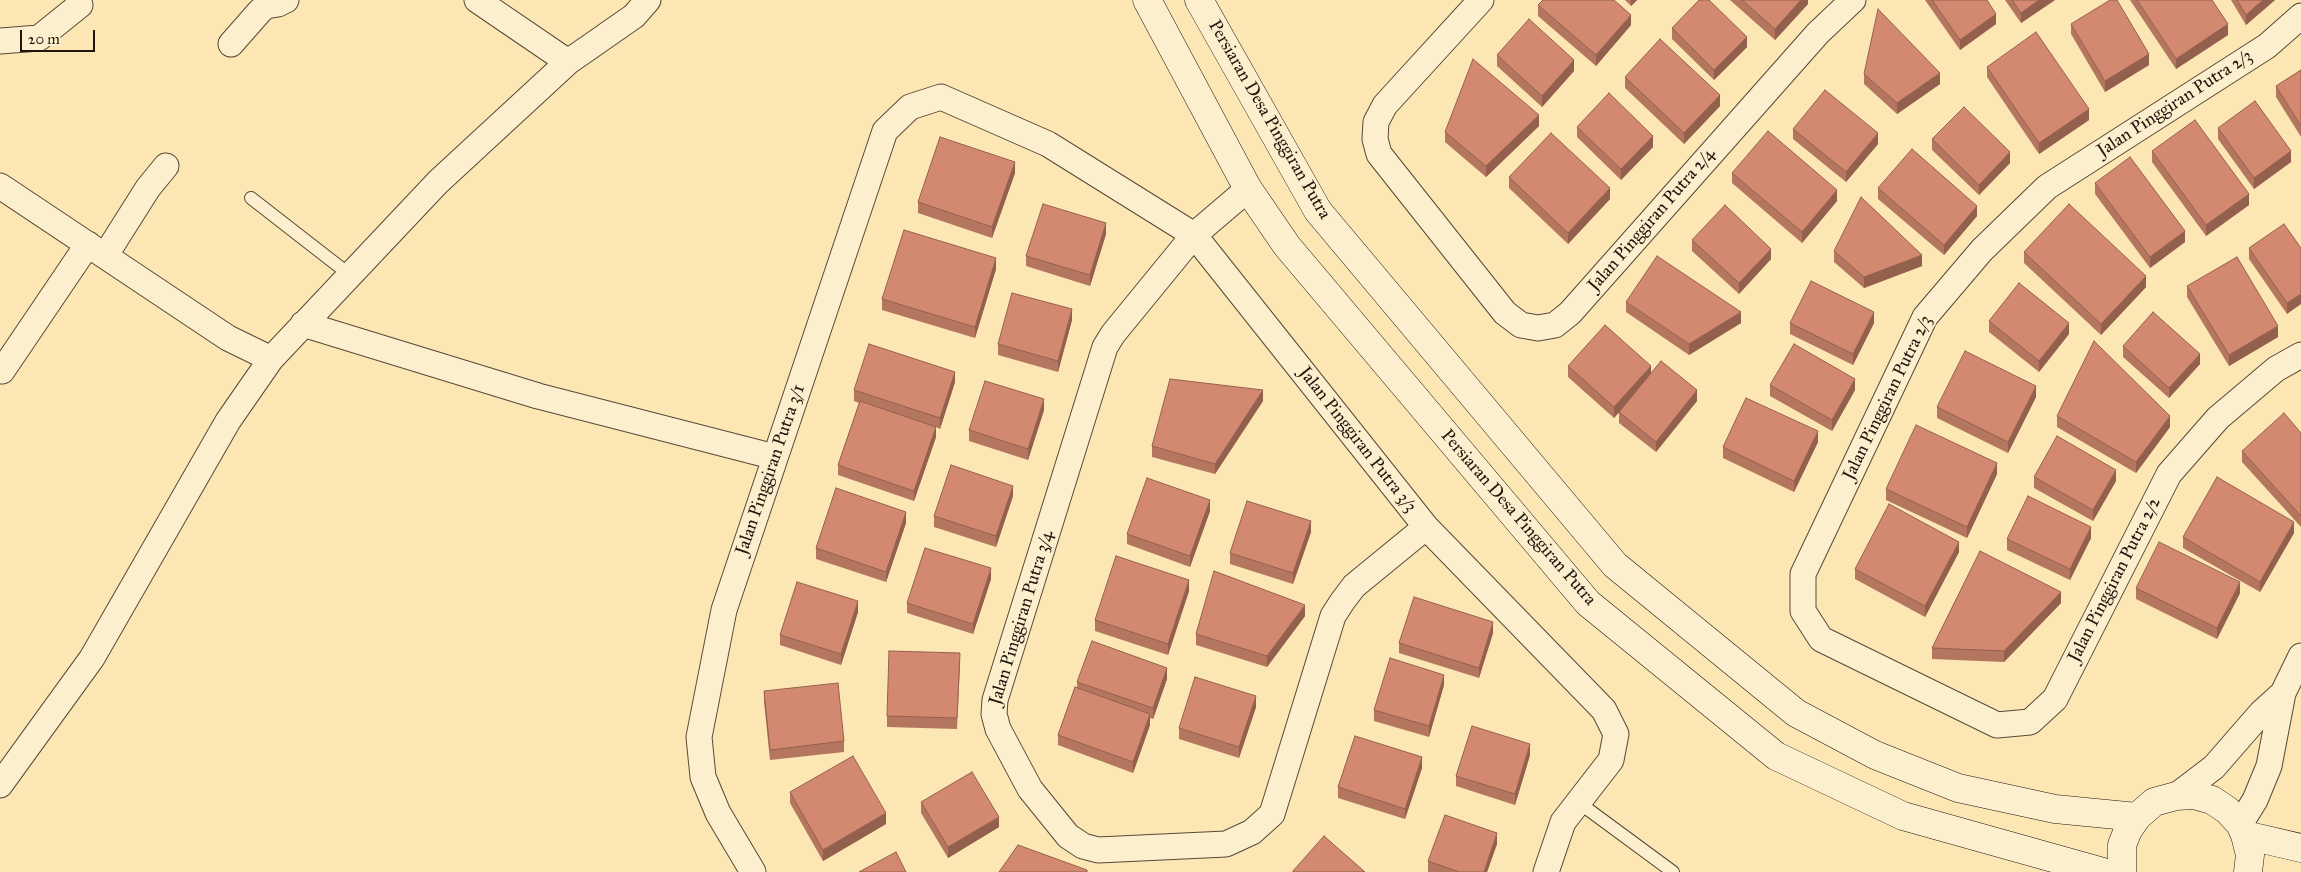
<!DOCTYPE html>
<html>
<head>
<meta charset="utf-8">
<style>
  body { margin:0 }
  #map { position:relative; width:2301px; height:872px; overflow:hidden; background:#fbe6b4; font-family:"IM FELL Great Primer",serif }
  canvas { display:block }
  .scale { position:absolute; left:20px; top:30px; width:75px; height:22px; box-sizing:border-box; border:2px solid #21150d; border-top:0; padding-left:6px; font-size:15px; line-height:18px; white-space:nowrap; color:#21150d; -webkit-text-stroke:4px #fcefce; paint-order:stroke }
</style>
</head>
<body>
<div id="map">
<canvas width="2301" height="872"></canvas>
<div class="scale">20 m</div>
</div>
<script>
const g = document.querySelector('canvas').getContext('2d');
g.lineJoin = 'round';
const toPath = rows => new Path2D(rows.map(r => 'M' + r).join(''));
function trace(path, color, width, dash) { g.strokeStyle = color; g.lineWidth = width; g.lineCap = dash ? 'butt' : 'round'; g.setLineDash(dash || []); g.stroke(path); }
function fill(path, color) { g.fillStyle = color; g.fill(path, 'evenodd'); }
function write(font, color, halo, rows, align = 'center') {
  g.font = font + ' "IM FELL Great Primer",serif'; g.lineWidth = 4; g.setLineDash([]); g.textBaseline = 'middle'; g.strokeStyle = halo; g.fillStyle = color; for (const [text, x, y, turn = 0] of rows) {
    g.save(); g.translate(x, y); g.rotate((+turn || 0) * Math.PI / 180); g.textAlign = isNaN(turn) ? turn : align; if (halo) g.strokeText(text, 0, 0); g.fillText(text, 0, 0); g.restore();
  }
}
const lane = toPath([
  [251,198,350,275],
  [1578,802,1673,872]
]);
const street = toPath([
  [477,0,568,62],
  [1481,0,1385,105,1376,122,1375,139,1379,154,1505,313,1521,325,1538,328,1555,325,1570,313,1818,33,1853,0],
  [2301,16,2267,46,2047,187,1982,250,1925,317,1803,574,1803,611,1821,639,1997,725,2030,722,2055,699,2169,474,2218,418,2276,369,2301,355],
  [0,41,39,38,80,5],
  [231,44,260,11,266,6,278,4,286,0],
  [0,186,228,338,271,359],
  [1248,189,1194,235,1113,334,1105,347,995,700,994,714,998,729,1030,789,1068,836,1083,846,1098,850,1226,844,1252,832,1272,814,1333,616,1342,602,1354,586,1426,527],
  [105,256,148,188,166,166],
  [303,324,538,396,775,457],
  [2,371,88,244],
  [0,785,92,658,228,421,271,359,438,182,568,62,634,16,648,0],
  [2176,796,2214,767,2261,713,2283,693],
  [2240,824,2255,800,2269,766,2283,693,2301,656],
  [753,872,718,813,703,777,699,737,724,610,885,131,910,107,941,97,1048,144,1194,235,1426,527,1604,710,1616,734,1611,760,1563,822,1546,872]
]);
const secondary = toPath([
  [1147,0,1248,189,1287,246,1588,603,1776,756,1903,816,2103,872],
  [1199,0,1318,211,1615,565,1796,713,1875,755,1958,788,2055,809,2137,817],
  [2245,835,2301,848],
  [2122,872,2122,845,2128,830,2137,817,2154,802,2176,796,2194,795,2212,800,2227,810,2240,824,2245,835,2250,855,2248,872]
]);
const wall = toPath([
  [1625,0,1637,0,1631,6],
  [1730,0,1808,0,1808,4,1775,40],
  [1925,0,1987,0,1996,24,1960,50],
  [2005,0,2055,0,2021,23],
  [2130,0,2212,0,2228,35,2176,69],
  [2231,0,2275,0,2246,25],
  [1538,5,1631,25,1596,66,1538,16],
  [2071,24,2149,65,2105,92,2071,34],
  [1672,28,1747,47,1714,80,1672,39],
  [1497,55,1574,71,1542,107,1497,66],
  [1987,67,2089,120,2039,154,1987,77],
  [2301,70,2301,137,2276,97,2276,86],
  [1864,74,1940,84,1897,114,1864,84],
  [1625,77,1720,106,1684,144,1625,88],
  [1539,126,1486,177,1445,142,1445,132],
  [1577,127,1653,147,1621,180,1577,137],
  [2218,128,2291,162,2254,189,2218,139],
  [1793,129,1878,144,1846,182,1793,139],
  [1932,139,2010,163,1979,195,1932,150],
  [2152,151,2249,205,2206,236,2152,162],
  [1015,173,992,238,918,213,918,202],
  [1732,173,1837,201,1802,243,1732,183],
  [1509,177,1610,199,1568,244,1509,188],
  [2095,183,2185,242,2150,268,2095,194],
  [1878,188,1977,216,1944,255,1878,199],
  [1106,234,1090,286,1026,266,1026,256],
  [1692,240,1771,259,1739,294,1692,251],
  [2249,248,2301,248,2287,314,2249,259],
  [1834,251,1922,266,1864,288,1834,262],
  [2024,252,2146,287,2101,335,2024,263],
  [996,269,975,338,882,310,882,299],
  [2187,286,2278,337,2229,366,2187,297],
  [1626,302,1741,323,1689,355,1626,312],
  [1072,320,1058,372,998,355,998,344],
  [1989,321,2069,334,2039,372,1989,332],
  [1790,323,1874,323,1853,365,1790,334],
  [2123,346,2200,364,2169,398,2123,357],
  [1568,366,1651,373,1697,401,1656,452,1619,423,1619,412,1623,407,1614,418,1568,377],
  [955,382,940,429,936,427,936,437,914,501,838,475,838,465,859,403,854,401,854,390],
  [1770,385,1855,390,1832,431,1770,396],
  [2036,397,2008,453,1937,418,1937,407],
  [1263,401,1215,474,1152,457,1152,446],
  [1044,410,1028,460,969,441,969,430],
  [2057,416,2170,427,2136,473,2057,427],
  [2301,433,2301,527,2242,462,2242,451],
  [1818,442,1794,492,1723,458,1723,447],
  [1997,474,1967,538,1886,500,1886,489],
  [2034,477,2116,481,2093,521,2034,488],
  [1013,496,996,547,934,527,934,516],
  [1210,511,1190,567,1127,544,1127,534],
  [906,523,886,582,816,559,816,548],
  [1311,532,1293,584,1230,564,1230,553],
  [2294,533,2260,592,2183,548,2183,537],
  [2091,538,2070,580,2007,550,2007,539],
  [1959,552,1925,617,1855,579,1855,569],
  [991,579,973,634,907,613,907,603],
  [2136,588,2240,593,2217,639,2136,599],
  [1189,591,1168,655,1095,631,1095,620],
  [2061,603,2004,662,1932,659,1932,648],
  [858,612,841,665,780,645,780,635],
  [1305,616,1267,667,1196,645,1196,634],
  [1493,633,1479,678,1399,653,1399,643],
  [960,664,957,729,887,727,887,716],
  [1167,679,1153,719,1150,718,1150,725,1133,773,1058,745,1058,735,1077,688,1077,682],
  [1444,685,1429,737,1374,721,1374,710],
  [764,691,844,741,844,752,770,760,764,702],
  [1256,707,1239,758,1179,739,1179,728],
  [1530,755,1515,805,1456,786,1456,776],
  [1422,768,1405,819,1338,798,1338,787],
  [790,792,886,824,823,861,790,803],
  [921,802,999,827,948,858,921,813],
  [1497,844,1487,872,1428,872,1428,861]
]);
const shadedWall = toPath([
  [1631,0,1637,0,1631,6],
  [1801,0,1808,0,1808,4,1775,40,1775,29],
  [2039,0,2055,0,2021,23,2021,13],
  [2263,0,2275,0,2246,25,2246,15],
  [1996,14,1996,24,1960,50,1960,40],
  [1631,15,1631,25,1596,66,1596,55],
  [2228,24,2228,35,2176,69,2176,59],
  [1747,37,1747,47,1714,80,1714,70],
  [2149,54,2149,65,2105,92,2105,81],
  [1574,60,1574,71,1542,107,1542,96],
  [1940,73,1940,84,1897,114,1897,103],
  [1720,95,1720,106,1684,144,1684,133],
  [2089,109,2089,120,2039,154,2039,143],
  [1539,115,1539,126,1486,177,1486,166],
  [1878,133,1878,144,1846,182,1846,172],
  [1653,136,1653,147,1621,180,1621,169],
  [2291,151,2291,162,2254,189,2254,178],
  [2010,152,2010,163,1979,195,1979,185],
  [1015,162,1015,173,992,238,992,227],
  [1610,188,1610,199,1568,244,1568,233],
  [1837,190,1837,201,1802,243,1802,232],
  [2249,194,2249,205,2206,236,2206,225],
  [1977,206,1977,216,1944,255,1944,245],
  [1106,223,1106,234,1090,286,1090,275],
  [2185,231,2185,242,2150,268,2150,257],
  [1771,249,1771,259,1739,294,1739,283],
  [1922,255,1922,266,1864,288,1864,277],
  [996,258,996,269,975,338,975,327],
  [2146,276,2146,287,2101,335,2101,324],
  [2301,294,2301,304,2287,314,2287,303],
  [1072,309,1072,320,1058,372,1058,361],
  [1741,312,1741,323,1689,355,1689,344],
  [1874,312,1874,323,1853,365,1853,354],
  [2069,323,2069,334,2039,372,2039,361],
  [2278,326,2278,337,2229,366,2229,355],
  [2200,354,2200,364,2169,398,2169,388],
  [1651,366,1651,377,1614,418,1614,407],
  [955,372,955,382,940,429,940,418],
  [1855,379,1855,390,1832,431,1832,420],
  [2036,386,2036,397,2008,453,2008,442],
  [1263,390,1263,401,1215,474,1215,464],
  [1697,390,1697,401,1656,452,1656,442],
  [1044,399,1044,410,1028,460,1028,449],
  [2170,416,2170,427,2136,473,2136,462],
  [936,427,936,437,914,501,914,491],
  [1818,431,1818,442,1794,492,1794,481],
  [1997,463,1997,474,1967,538,1967,527],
  [2116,470,2116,481,2093,521,2093,510],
  [1013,486,1013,496,996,547,996,536],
  [1210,500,1210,511,1190,567,1190,556],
  [906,512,906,523,886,582,886,572],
  [1311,521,1311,532,1293,584,1293,573],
  [2294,522,2294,533,2260,592,2260,582],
  [2091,527,2091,538,2070,580,2070,569],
  [1959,542,1959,552,1925,617,1925,606],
  [991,568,991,579,973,634,973,624],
  [1189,580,1189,591,1168,655,1168,644],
  [2240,582,2240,593,2217,639,2217,628],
  [2061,592,2061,603,2004,662,2004,651],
  [858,601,858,612,841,665,841,654],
  [1305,605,1305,616,1267,667,1267,656],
  [1493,622,1493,633,1479,678,1479,668],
  [1167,668,1167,679,1153,719,1153,708],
  [1444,675,1444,685,1429,737,1429,726],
  [1256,696,1256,707,1239,758,1239,747],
  [1150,714,1150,725,1133,773,1133,762],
  [1530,744,1530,755,1515,805,1515,794],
  [1422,757,1422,768,1405,819,1405,809],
  [886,813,886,824,823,861,823,850],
  [999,817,999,827,948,858,948,847],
  [1497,833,1497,844,1487,872,1484,872]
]);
const building = toPath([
  [1543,0,1614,0,1631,15,1596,55,1538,5,1543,0],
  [1699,0,1709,0,1747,37,1714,70,1672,28,1699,0],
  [1742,0,1801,0,1775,29,1742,0],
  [1932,0,1987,0,1996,14,1960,40,1932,0],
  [2012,0,2039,0,2021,13,2012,0],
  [2110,0,2117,0,2149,54,2105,81,2071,24,2110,0],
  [2137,0,2212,0,2228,24,2176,59,2137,0],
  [2237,0,2263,0,2246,15,2237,0],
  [1878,9,1940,73,1897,103,1864,74,1878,9],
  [1529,19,1574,60,1542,96,1497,55,1529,19],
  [2036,32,2089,109,2039,143,1987,67,2036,32],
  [1660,39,1720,95,1684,133,1625,77,1660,39],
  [1473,59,1539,115,1486,166,1445,132,1473,59],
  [2301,70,2301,126,2276,86,2301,70],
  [1825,90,1878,133,1846,172,1793,129,1825,90],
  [1609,93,1653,136,1621,169,1577,127,1609,93],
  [2255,101,2291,151,2254,178,2218,128,2255,101],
  [1964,107,2010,152,1979,185,1932,139,1964,107],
  [2195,120,2249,194,2206,225,2152,151,2195,120],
  [1768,131,1837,190,1802,232,1732,173,1768,131],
  [1551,133,1610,188,1568,233,1509,177,1551,133],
  [940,137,1015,162,992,227,918,202,940,137],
  [1912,149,1977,206,1944,245,1878,188,1912,149],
  [2130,157,2185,231,2150,257,2095,183,2130,157],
  [1861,197,1922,255,1864,277,1834,251,1861,197],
  [1043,204,1106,223,1090,275,1026,256,1043,204],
  [2069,204,2146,276,2101,324,2024,252,2069,204],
  [1725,205,1771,249,1739,283,1692,240,1725,205],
  [2284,224,2301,248,2301,294,2287,303,2249,248,2284,224],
  [904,230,996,258,975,327,882,299,904,230],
  [1657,256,1741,312,1689,344,1626,302,1657,256],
  [2237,257,2278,326,2229,355,2187,286,2237,257],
  [1811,281,1874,312,1853,354,1790,323,1811,281],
  [2019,283,2069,323,2039,361,1989,321,2019,283],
  [1012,293,1072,309,1058,361,998,344,1012,293],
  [2153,312,2200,354,2169,388,2123,346,2153,312],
  [1605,325,1651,366,1614,407,1568,366,1605,325],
  [2094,341,2170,416,2136,462,2057,416,2094,341],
  [869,344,955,372,940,418,854,390,869,344],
  [1794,344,1855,379,1832,420,1770,385,1794,344],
  [1965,351,2036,386,2008,442,1937,407,1965,351],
  [1661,361,1697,390,1656,442,1619,412,1661,361],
  [1170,379,1263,390,1215,464,1152,446,1170,379],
  [985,381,1044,399,1028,449,969,430,985,381],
  [1746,398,1818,431,1794,481,1723,447,1746,398],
  [860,401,936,427,914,491,838,465,860,401],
  [2284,413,2301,433,2301,516,2242,451,2284,413],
  [1916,425,1997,463,1967,527,1886,489,1916,425],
  [2057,436,2116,470,2093,510,2034,477,2057,436],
  [951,465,1013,486,996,536,934,516,951,465],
  [2217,477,2294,522,2260,582,2183,537,2217,477],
  [1147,478,1210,500,1190,556,1127,534,1147,478],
  [836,488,906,512,886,572,816,548,836,488],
  [2028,496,2091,527,2070,569,2007,539,2028,496],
  [1247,501,1311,521,1293,573,1230,553,1247,501],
  [1889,504,1959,542,1925,606,1855,569,1889,504],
  [2159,542,2240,582,2217,628,2136,588,2159,542],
  [925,548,991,568,973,624,907,603,925,548],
  [1980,551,2061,592,2004,651,1932,648,1980,551],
  [1116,556,1189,580,1168,644,1095,620,1116,556],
  [1214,571,1305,605,1267,656,1196,634,1214,571],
  [797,582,858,601,841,654,780,635,797,582],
  [1414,597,1493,622,1479,668,1399,643,1414,597],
  [1092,641,1167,668,1153,708,1077,682,1092,641],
  [889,651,960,653,957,718,887,716,889,651],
  [1390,658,1444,675,1429,726,1374,710,1390,658],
  [1195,677,1256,696,1239,747,1179,728,1195,677],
  [838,683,844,741,770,750,764,691,838,683],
  [1075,687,1150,714,1133,762,1058,735,1075,687],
  [1472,726,1530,744,1515,794,1456,776,1472,726],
  [1355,736,1422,757,1405,809,1338,787,1355,736],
  [853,756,886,813,823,850,790,792,853,756],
  [972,772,999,817,948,847,921,802,972,772],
  [1445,815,1497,833,1484,872,1459,872,1428,861,1445,815],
  [1324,836,1365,872,1293,872,1293,871,1324,836],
  [1018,845,1087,870,1087,872,999,872,1018,845],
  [896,852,906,872,859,872,896,852]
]);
const streetNames = [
  ["Jalan Pinggiran Putra 2/3",2175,104,-33],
  ["Persiaran Desa Pinggiran Putra",1269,120,60],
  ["Jalan Pinggiran Putra 2/4",1652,220,-49],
  ["Jalan Pinggiran Putra 2/3",1888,398,-64],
  ["Jalan Pinggiran Putra 3/3",1357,440,52],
  ["Jalan Pinggiran Putra 3/1",771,470,-71],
  ["Persiaran Desa Pinggiran Putra",1518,518,49],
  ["Jalan Pinggiran Putra 2/2",2115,580,-63],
  ["Jalan Pinggiran Putra 3/4",1022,618,-73]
];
trace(lane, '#584937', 14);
trace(street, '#584937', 27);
trace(secondary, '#21150d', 29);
trace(lane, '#fcefce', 12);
trace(street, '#fcefce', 25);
trace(secondary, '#fcefce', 28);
fill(wall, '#b57660');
fill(shadedWall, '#94604e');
fill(building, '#d38970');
trace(building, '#94604e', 1);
write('18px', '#21150d', '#fcefce', streetNames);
</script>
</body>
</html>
